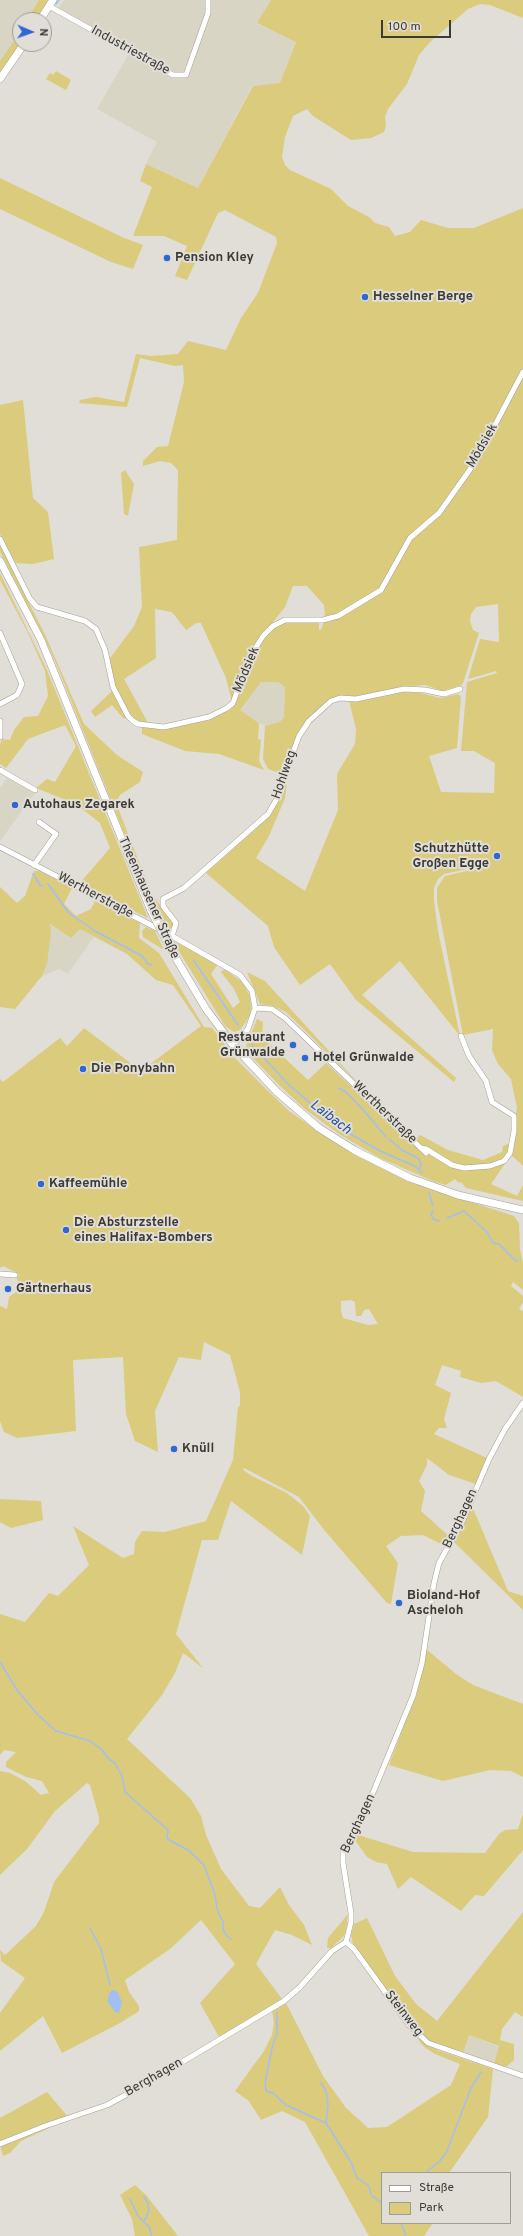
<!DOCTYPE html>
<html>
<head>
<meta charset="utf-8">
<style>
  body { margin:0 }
  #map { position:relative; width:523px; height:2236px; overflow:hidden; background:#e0ded6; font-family:Overpass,sans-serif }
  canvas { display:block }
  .legend { position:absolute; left:381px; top:2172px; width:130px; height:52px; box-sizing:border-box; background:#e0ded6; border:1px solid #9e9c96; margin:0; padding:5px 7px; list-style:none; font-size:12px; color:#3b3a37 }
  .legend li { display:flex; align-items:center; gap:8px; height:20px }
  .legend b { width:20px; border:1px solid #9e9c96 }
  .north { position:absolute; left:12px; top:12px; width:40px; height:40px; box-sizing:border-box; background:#e0ded6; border:1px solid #9e9c96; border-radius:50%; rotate:92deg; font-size:11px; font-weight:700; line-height:16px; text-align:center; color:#3b3a37 }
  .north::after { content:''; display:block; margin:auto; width:14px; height:18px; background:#3167d5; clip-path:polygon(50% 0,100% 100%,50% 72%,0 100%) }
  .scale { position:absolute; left:381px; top:20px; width:70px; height:18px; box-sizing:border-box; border:2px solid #3b3a37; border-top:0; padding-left:5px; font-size:12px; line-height:14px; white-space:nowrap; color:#3b3a37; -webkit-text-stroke:3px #e0ded6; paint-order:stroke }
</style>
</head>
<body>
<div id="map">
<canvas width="523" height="2236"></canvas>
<ul class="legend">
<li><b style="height:5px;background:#fff"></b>Straße</li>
<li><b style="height:11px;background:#dbcb7d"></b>Park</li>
</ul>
<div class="north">N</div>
<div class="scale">100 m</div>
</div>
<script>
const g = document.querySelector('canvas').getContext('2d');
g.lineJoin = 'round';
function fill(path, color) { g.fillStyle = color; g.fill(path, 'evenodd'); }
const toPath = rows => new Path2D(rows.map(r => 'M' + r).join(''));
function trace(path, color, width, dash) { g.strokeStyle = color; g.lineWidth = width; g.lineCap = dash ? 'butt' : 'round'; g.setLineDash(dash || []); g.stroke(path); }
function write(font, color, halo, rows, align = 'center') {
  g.font = font + ' Overpass,sans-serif'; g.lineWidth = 4; g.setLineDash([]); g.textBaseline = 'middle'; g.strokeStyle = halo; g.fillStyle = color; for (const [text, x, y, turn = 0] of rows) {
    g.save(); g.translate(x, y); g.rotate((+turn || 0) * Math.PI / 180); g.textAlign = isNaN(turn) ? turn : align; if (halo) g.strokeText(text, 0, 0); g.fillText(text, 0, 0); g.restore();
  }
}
const built = toPath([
  [0,0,39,0,27,20,20,20,20,32,0,61],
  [64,0,271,0,257,24,296,41,280,84,252,86,198,188,146,164,157,142,97,109,131,50,58,8],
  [261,682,278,682,285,686,284,717,280,722,265,726,239,710],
  [7,778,35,793,0,841,0,788],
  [49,924,71,938,80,929,94,937,68,974,59,969,42,976,47,964],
  [469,2035,499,2047,494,2064,463,2053]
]);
const green = toPath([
  [39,0,48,0,36,20,27,20],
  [271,0,523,0,523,18,490,5,480,4,468,9,429,43,419,55,407,84,388,109,385,117,386,126,384,132,371,138,351,140,313,116,307,109,293,116,285,137,282,157,285,165,290,170,331,189,348,206,369,217,375,223,389,227,395,236,410,232,421,220,448,228,474,228,523,208,523,369,499,416,523,374,523,1166,511,1155,491,1184,517,1196,523,1185,523,1201,466,1188,461,1182,459,1183,455,1179,446,1185,435,1182,380,1158,339,1134,306,1110,280,1086,248,1053,246,1046,257,1019,263,1022,262,1037,308,1080,326,1063,411,1142,420,1135,448,1150,483,1160,502,1152,503,1146,511,1143,517,1108,511,1079,498,1064,492,1050,493,1029,463,1035,437,901,437,888,445,876,489,866,489,864,444,874,438,879,434,888,434,901,438,931,460,1036,400,961,362,995,456,1078,454,1082,356,1000,330,964,300,985,274,947,268,926,206,873,266,819,287,782,285,798,269,836,256,858,305,891,338,810,337,774,355,744,356,729,349,700,355,702,404,692,421,693,440,698,458,694,461,697,457,748,429,756,441,792,494,793,495,763,474,751,461,751,467,682,497,673,496,671,468,679,480,639,499,642,498,604,476,607,471,614,470,621,473,630,479,633,463,683,460,686,443,691,425,685,413,686,356,697,339,697,306,721,297,735,282,774,268,769,263,759,265,726,280,722,284,717,285,687,278,682,261,682,240,710,259,723,258,739,261,740,259,761,264,770,219,754,185,751,142,734,142,727,170,728,209,718,232,702,226,678,201,623,196,623,186,630,172,612,155,609,156,658,124,679,148,723,123,718,112,705,95,717,91,711,113,690,108,661,134,626,142,607,139,547,177,540,178,470,171,463,160,461,143,466,143,461,157,447,168,446,184,382,183,365,175,366,140,358,127,407,79,403,80,400,96,397,124,402,136,354,151,356,178,354,188,341,226,350,241,318,258,293,277,243,276,237,225,210,218,213,187,280,175,276,187,246,164,236,133,236,152,187,140,181,146,164,198,188,253,86,280,83,296,42,257,23],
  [293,586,307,586,324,605,325,619,321,630,319,630,319,622,285,622,274,627,270,626,285,607],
  [20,32,20,44,0,73,0,61],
  [56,71,71,80,66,90,46,79,50,73,53,75],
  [0,178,124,238,143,245,133,269,111,262,0,209],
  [23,400,33,498,48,512,54,559,33,564,15,563,0,534,0,405],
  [125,470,134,484,128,516,124,514,121,473],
  [0,544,47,639,84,724,117,755,143,772,140,782,120,795,116,803,152,895,174,922,172,929,166,929,148,893,58,668,45,639,0,552],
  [0,573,47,670,148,918,79,884,110,848,100,823,76,804,36,788,47,779,55,782,76,746,65,725,28,739,6,768,0,764,0,745,2,739,10,740,14,730,24,717,38,716,48,696,45,671,27,631,0,580],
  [34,871,39,871,72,888,64,904,76,916,91,909,95,901,140,923,139,938,159,953,204,1027,212,1028,234,1057,261,1084,289,1111,319,1132,355,1155,409,1182,514,1216,519,1223,520,1250,523,1263,523,1290,513,1282,511,1286,523,1296,523,1302,519,1309,523,1311,523,1397,496,1381,481,1383,460,1377,461,1371,442,1365,435,1385,451,1393,444,1419,447,1428,439,1428,434,1434,487,1458,476,1484,449,1475,427,1458,427,1465,419,1481,425,1491,421,1511,452,1539,447,1547,423,1535,401,1536,386,1546,398,1563,391,1604,387,1603,325,1531,299,1497,244,1468,243,1470,252,1476,287,1493,303,1506,310,1516,302,1555,231,1501,218,1540,202,1540,176,1634,203,1668,183,1653,175,1673,162,1695,127,1739,190,1798,201,1816,206,1835,221,1869,249,1906,260,1908,280,1887,289,1905,304,1925,312,1945,292,1935,275,1930,256,1964,282,1999,219,2037,200,2003,235,1964,201,1920,170,1949,125,1980,129,1992,139,2006,139,2011,120,2023,62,2053,43,2016,0,2051,0,2013,25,1978,1,1961,0,1950,5,1955,36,1926,44,1912,54,1882,99,1823,99,1817,90,1785,87,1783,55,1811,27,1849,0,1875,0,1771,10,1773,25,1781,41,1795,49,1793,42,1781,26,1777,6,1767,6,1762,16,1752,4,1750,0,1755,0,1614,25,1622,49,1593,58,1596,89,1565,73,1526,123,1558,134,1554,135,1542,142,1531,165,1532,206,1521,233,1460,238,1407,240,1406,240,1392,230,1355,204,1342,201,1360,179,1357,155,1411,158,1452,135,1441,126,1414,123,1357,73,1360,76,1431,17,1438,4,1432,0,1421,0,1300,0,1306,7,1309,9,1297,16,1292,19,1286,17,1279,19,1274,3,1266,0,1268,0,1079,3,1082,60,1038,67,1046,84,1028,141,1071,201,1026,173,985,156,980,127,954,80,929,71,938,50,924,51,932,47,964,42,976,15,1009,0,1007,0,887,17,903,25,896],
  [351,1300,355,1302,356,1316,361,1316,364,1310,369,1309,378,1324,368,1325,343,1318,341,1310,341,1301],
  [146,927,155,931,164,950,143,937,142,931],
  [172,940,218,964,211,974,233,1008,240,1002,234,989,221,972,225,969,243,983,250,996,251,1010,249,1017,240,1030,234,1032,225,1026],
  [247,972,265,981,360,1085,286,1012,273,1006,260,1004],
  [0,1499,41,1501,43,1520,11,1528,0,1522],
  [472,1506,508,1591,523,1596,523,1610,454,1542],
  [426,1649,456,1674,473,1685,523,1704,523,1777,511,1771,490,1770,443,1781,389,1765,415,1696],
  [523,1814,523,1850,484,1896,475,1895,461,1911,411,1877,398,1889,387,1864,376,1862,367,1857,353,1837,355,1834,413,1852,485,1853,499,1834,505,1830,518,1829],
  [523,1912,523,2017,515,2012,502,2029,500,2040,514,2044,514,2060,506,2067,494,2064,499,2046,469,2035,463,2053,428,2041,419,2034,353,1944,351,1935,354,1924,367,1918,395,1976,416,2004,437,2021],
  [348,1914,346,1931,343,1937,331,1948,327,1948,328,1938],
  [286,2003,323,2076,346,2108,368,2128,387,2127,451,2085,460,2064,435,2054,424,2047,416,2037,437,2050,493,2069,488,2117,449,2173,382,2173,382,2223,433,2223,424,2236,369,2236,305,2122,282,2111,261,2120,249,2101,235,2091,264,2051,272,2035,274,2022,272,2011],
  [47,2092,68,2117,48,2124,49,2128,21,2141,10,2153,3,2156,0,2145,0,2118],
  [135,2185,146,2195,178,2236,135,2236,132,2219,120,2195]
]);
const water = toPath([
  [113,1990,117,1991,122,2002,119,2013,115,2012,107,2001,110,1992]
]);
const stream = toPath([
  [56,4,59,0],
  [33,874,40,885,43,886],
  [48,884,69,913,95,931,142,956,148,964,152,965],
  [194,961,238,1025],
  [252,1045,288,1084,337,1126,380,1151,415,1166,422,1173],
  [339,1088,347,1093,366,1113,386,1137],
  [389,1139,402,1150,419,1159,421,1164,419,1171],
  [429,1193,433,1206],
  [433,1211,431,1214,433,1219,439,1221],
  [447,1218,464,1211,487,1232,493,1243,499,1244,516,1261,518,1260],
  [0,1662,17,1690,38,1715,56,1731,90,1741,101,1749,110,1760,115,1763,122,1776,125,1792,168,1830,167,1838,169,1840,188,1850,204,1865,215,1895,217,1909,223,1922,223,1929,226,1935,231,1939],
  [90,1928,101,1949,110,1985],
  [277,2012,277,2033,272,2048,265,2083,266,2091,273,2093,286,2105,326,2123,351,2162,357,2178,369,2186,371,2195,382,2203],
  [321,2083,326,2091,328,2105,326,2123],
  [425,2173,440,2161,447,2151,471,2088,481,2072],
  [144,2197,148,2203,149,2211,144,2221],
  [130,2199,138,2216,150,2228,151,2236],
  [401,2223,406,2236]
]);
const minor = toPath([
  [49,6,173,75,186,75,208,13,208,0],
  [0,539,30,599,37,607,85,621,96,629,105,650,113,687,128,716,133,721,138,724,164,727,209,717,227,708,233,703,248,660,263,636,273,626,285,620,323,620,338,616,381,590,410,538,439,513,476,461,523,372],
  [0,633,22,684,17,695,0,704],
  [0,721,0,737],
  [0,770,35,790],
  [0,847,172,936,240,975,252,991,255,1008,248,1029,233,1045],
  [34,865,56,834,39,822],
  [172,936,176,923,163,906,163,899,184,888,268,814,282,790,283,780,299,736,309,721,331,701,340,698,356,699,404,689,425,690,444,694,460,689],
  [255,1008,272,1009,285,1018,426,1153],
  [421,1148,426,1149,452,1165,464,1168,490,1166,504,1161,510,1153,514,1131,514,1116,492,1102,486,1081,469,1056,461,1036],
  [0,1274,15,1275],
  [346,1942,354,1949,409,2025,428,2043,523,2076],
  [0,2144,45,2126,107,2105,144,2085,284,2001,300,1987,332,1951,346,1942,351,1922,351,1913,343,1863,343,1851,365,1812,413,1696,422,1663,434,1583,439,1563,463,1520,489,1459,505,1429,523,1403]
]);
const secondary = toPath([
  [40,20,53,0],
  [0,79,24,44],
  [0,561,41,640,151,911],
  [171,950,206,1009,233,1045,277,1092,319,1128,354,1150,410,1178,458,1195,523,1210]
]);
const secondaryBridge = toPath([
  [151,911,171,950]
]);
const markers = [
  [167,258,4,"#3167d5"],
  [365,297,4,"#3167d5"],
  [15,805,4,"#3167d5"],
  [497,856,4,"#3167d5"],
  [293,1045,4,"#3167d5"],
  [305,1058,4,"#3167d5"],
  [83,1069,4,"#3167d5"],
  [41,1184,4,"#3167d5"],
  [66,1230,4,"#3167d5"],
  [8,1289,4,"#3167d5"],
  [174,1449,4,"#3167d5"],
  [399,1603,4,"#3167d5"]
];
const streetNames = [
  ["Industriestraße",130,51,29],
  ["Mödsiek",483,446,-60],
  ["Mödsiek",247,670,-67],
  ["Hohlweg",285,775,-71],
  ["Wertherstraße",95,896,28],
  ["Theenhausener Straße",148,898,66],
  ["Wertherstraße",384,1113,44],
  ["Berghagen",461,1519,-65],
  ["Berghagen",359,1824,-65],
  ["Steinweg",403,2014,52],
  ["Berghagen",154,2078,-30]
];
const poiNames = [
  ["Pension Kley",175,258],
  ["Hesselner Berge",373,297],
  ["Autohaus Zegarek",23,805],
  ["Schutzhütte",489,849,"right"],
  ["Großen Egge",489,864,"right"],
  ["Restaurant",285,1038,"right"],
  ["Grünwalde",285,1053,"right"],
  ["Hotel Grünwalde",313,1058],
  ["Die Ponybahn",91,1069],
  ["Kaffeemühle",49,1184],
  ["Die Absturzstelle",74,1223],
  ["eines Halifax-Bombers",74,1238],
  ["Gärtnerhaus",16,1289],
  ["Knüll",182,1449],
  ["Bioland-Hof",407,1596],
  ["Ascheloh",407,1611]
];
const waterNames = [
  ["Laibach",330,1118,37]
];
fill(built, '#d8d5c5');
fill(green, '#dbcb7d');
fill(water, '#a2bef3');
trace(stream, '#a2bef3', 1.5);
trace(minor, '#a3a199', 6);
trace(secondary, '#a3a199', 8);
trace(minor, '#fff', 5);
trace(secondary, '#fff', 7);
trace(secondaryBridge, '#a3a199', 8, []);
trace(secondaryBridge, '#fff', 7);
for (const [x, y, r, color] of markers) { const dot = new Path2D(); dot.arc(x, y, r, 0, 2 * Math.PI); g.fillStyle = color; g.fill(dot); trace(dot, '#e0ded6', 1.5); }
write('13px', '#3b3a37', '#e0ded6', streetNames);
write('bold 13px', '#3b3a37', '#e0ded6', poiNames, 'left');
write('italic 14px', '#2c529e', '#e0ded6', waterNames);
</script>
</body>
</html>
